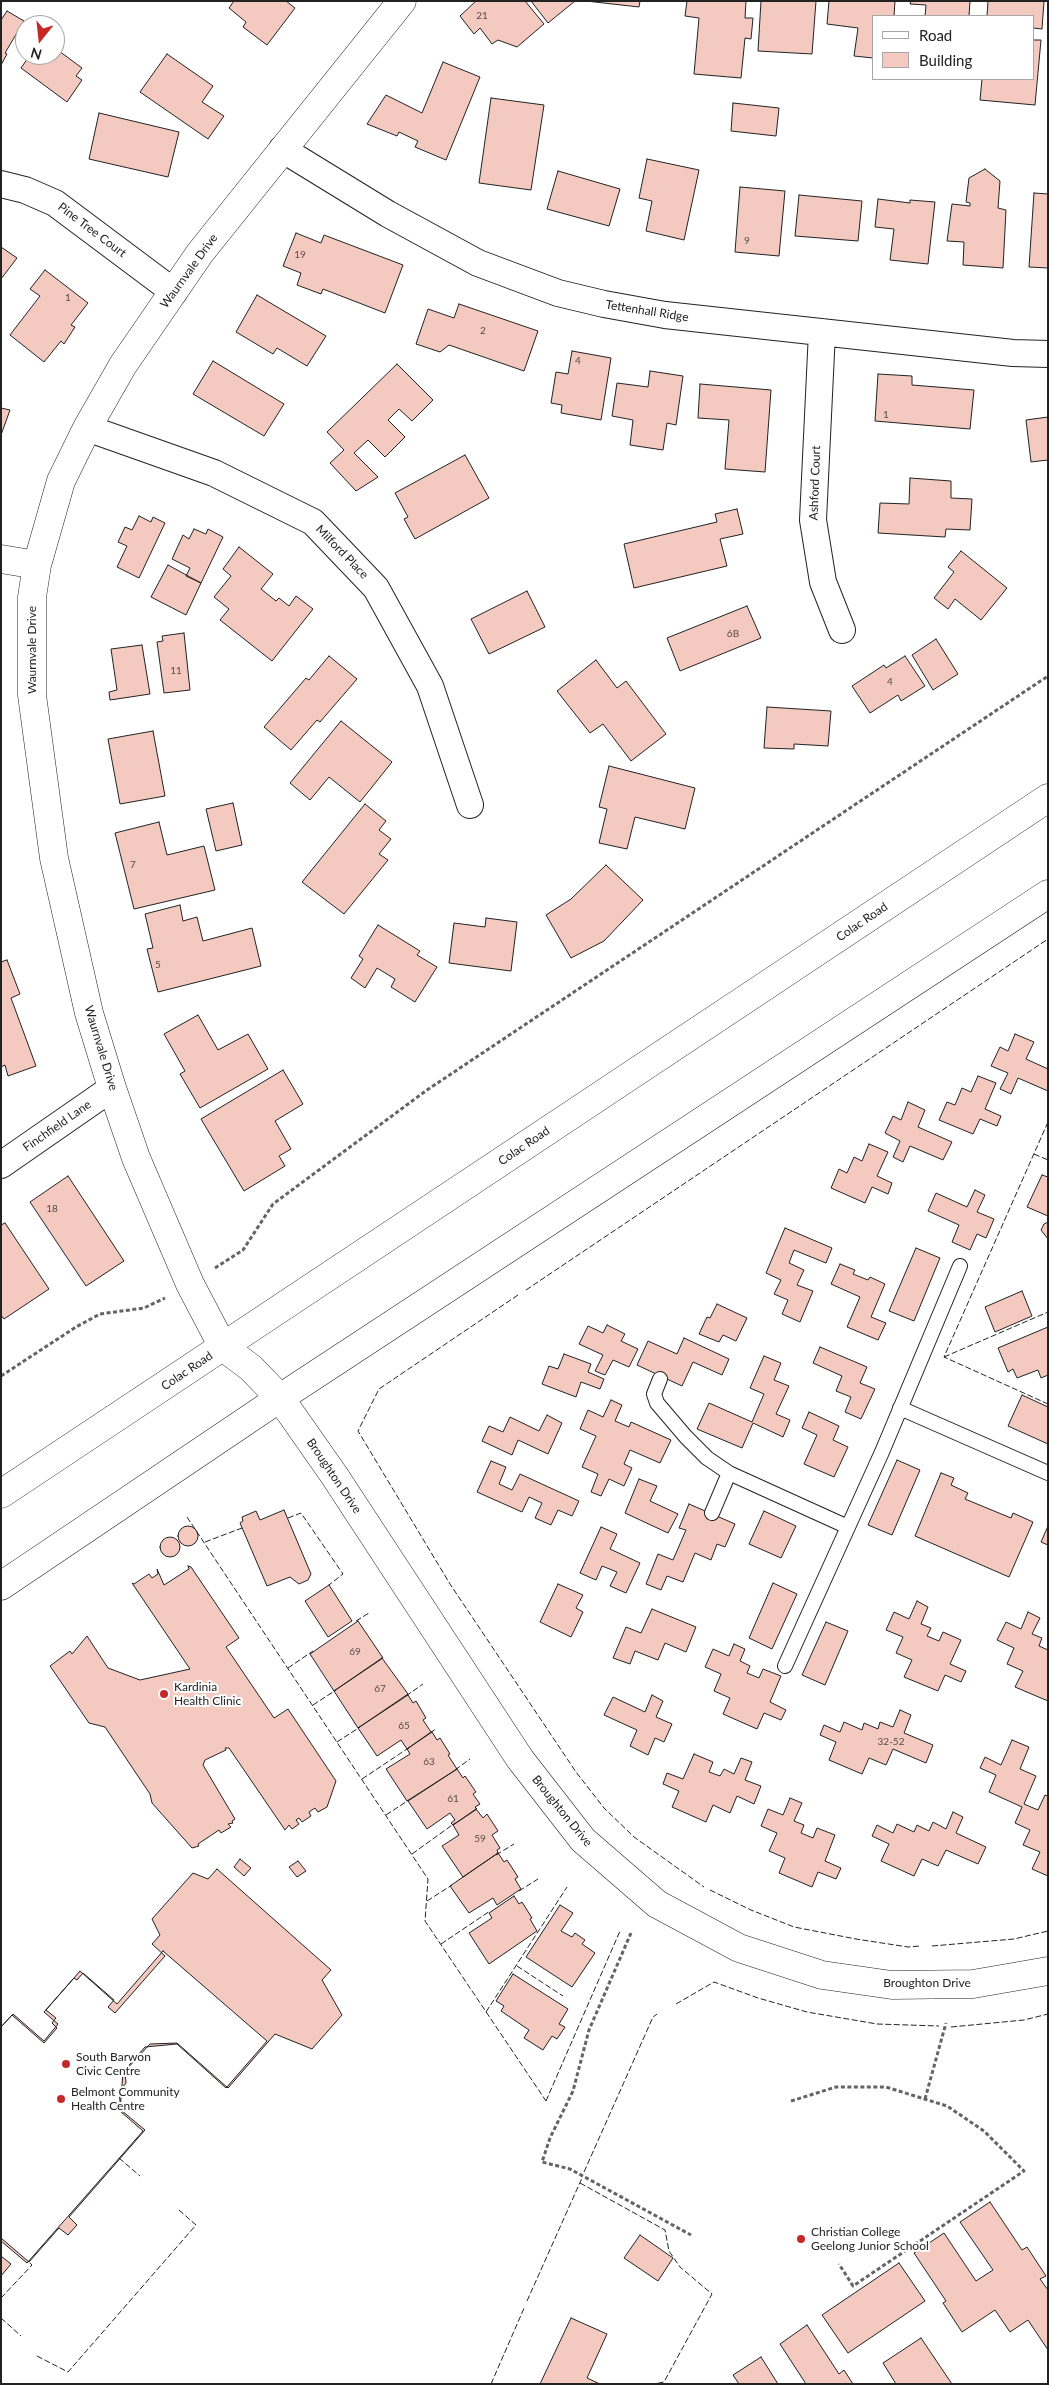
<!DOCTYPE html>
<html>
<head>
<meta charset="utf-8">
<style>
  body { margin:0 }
  #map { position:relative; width:1049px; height:2385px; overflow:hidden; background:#fff; font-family:Lato,sans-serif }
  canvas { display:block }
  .frame { position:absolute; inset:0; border:2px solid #222; pointer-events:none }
  .legend { position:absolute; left:872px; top:15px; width:162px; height:65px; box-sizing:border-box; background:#fff; border:1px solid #a7a7a7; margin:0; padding:6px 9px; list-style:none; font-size:15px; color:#222 }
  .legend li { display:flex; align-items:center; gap:10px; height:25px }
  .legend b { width:25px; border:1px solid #a7a7a7 }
  .north { position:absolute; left:15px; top:15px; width:50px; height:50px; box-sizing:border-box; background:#fff; border:1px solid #a7a7a7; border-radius:50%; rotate:196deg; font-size:14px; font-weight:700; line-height:20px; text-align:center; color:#222 }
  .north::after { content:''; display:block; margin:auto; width:18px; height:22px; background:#c62828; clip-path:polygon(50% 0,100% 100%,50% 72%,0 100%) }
</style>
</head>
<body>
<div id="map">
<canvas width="1049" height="2385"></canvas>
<div class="frame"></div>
<ul class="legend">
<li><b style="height:6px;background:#fff"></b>Road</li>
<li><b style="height:14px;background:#f3c9c0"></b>Building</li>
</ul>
<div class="north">N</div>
</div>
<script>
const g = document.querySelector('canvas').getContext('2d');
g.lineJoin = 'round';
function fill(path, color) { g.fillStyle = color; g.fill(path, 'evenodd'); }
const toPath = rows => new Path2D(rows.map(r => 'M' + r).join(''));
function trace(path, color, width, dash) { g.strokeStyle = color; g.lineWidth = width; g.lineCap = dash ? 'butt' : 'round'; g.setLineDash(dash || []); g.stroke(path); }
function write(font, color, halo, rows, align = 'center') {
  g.font = font + ' Lato,sans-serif'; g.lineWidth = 4; g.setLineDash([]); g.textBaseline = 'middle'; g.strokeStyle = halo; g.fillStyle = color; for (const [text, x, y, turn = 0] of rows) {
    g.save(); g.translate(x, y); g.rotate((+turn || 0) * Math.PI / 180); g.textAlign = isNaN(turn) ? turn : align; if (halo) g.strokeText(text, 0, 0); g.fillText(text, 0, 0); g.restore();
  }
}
const building = toPath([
  [234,1,286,1,295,8,267,45,243,27,246,22,229,8,234,1],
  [476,1,525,1,544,24,517,47,498,40,492,44,480,28,474,34,460,16,476,1],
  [531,1,575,1,548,23,531,1],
  [586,1,640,1,639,7,586,1],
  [687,1,746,1,745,18,753,18,751,39,745,38,741,78,694,74,699,18,685,16,687,1],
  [761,1,816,1,812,54,758,51,761,1],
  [829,1,895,1,894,16,873,16,873,58,854,56,858,28,827,24,829,1],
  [911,1,970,1,969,16,925,16,926,5,910,4,911,1],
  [988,1,1044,1,1042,29,1033,28,1033,16,987,16,988,1],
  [7,11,24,21,5,53,7,54,1,65,1,20,7,11],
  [1033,40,1041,40,1035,105,980,100,982,79,1033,79,1033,40],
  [55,48,82,68,76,76,82,80,67,102,21,68,30,55,55,55,55,48],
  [167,54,213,86,202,102,224,116,208,139,140,92,167,54],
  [443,62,480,77,446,160,415,147,418,141,399,132,397,136,367,124,386,95,422,113,443,62],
  [491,98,544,105,531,190,479,183,491,98],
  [733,103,779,108,776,136,731,131,733,103],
  [99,113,179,132,168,177,89,159,99,113],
  [647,159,699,170,684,240,646,231,652,201,639,198,647,159],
  [985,169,1000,181,998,208,1006,210,1003,268,963,265,964,242,947,241,952,204,970,206,970,203,966,202,969,178,985,169],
  [558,171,620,189,609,226,547,209,558,171],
  [740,187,785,191,779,256,735,252,740,187],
  [1034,193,1048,194,1048,268,1029,267,1034,193],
  [799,195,862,201,858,241,795,236,799,195],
  [878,199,910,203,910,200,935,202,928,264,890,260,894,229,875,227,878,199],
  [296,233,321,243,324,235,403,265,385,313,323,289,321,294,297,285,301,273,283,266,296,233],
  [1,247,17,258,1,279,1,247],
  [45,270,88,303,71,325,75,327,64,344,61,341,44,362,10,335,40,296,30,289,45,270],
  [257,295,326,336,307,366,277,348,273,354,236,332,257,295],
  [459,304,538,331,524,371,449,345,440,352,416,344,428,309,454,318,459,304],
  [572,351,611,358,601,420,561,413,562,405,551,403,556,372,568,374,572,351],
  [213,361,284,404,264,436,193,394,213,361],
  [397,364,433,400,412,421,399,409,388,420,405,437,385,457,368,440,354,453,378,477,356,491,330,463,344,450,327,432,397,364],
  [650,371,683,376,676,425,667,423,663,450,630,445,633,420,612,416,617,383,648,387,650,371],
  [878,374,912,376,912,385,974,390,970,429,875,421,878,374],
  [700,384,771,390,765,472,725,469,729,420,698,418,700,384],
  [1,408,10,410,1,435,1,408],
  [1048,417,1048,460,1031,462,1026,420,1048,417],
  [465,455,489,498,415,539,404,519,408,517,395,493,465,455],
  [910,478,951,481,951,498,972,499,970,530,946,529,945,537,878,533,880,503,909,504,910,478],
  [737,509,743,534,720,539,727,566,634,588,624,544,717,522,715,514,737,509],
  [139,516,151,522,153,517,165,523,139,578,117,567,127,546,118,542,125,527,132,530,139,516],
  [194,529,206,534,208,529,223,537,201,583,186,576,190,568,172,559,183,535,189,539,194,529],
  [239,547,273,574,261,589,276,601,279,598,289,606,296,596,313,609,272,661,220,620,229,609,214,597,231,576,223,569,239,547],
  [961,551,1007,588,981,620,955,599,948,609,934,598,954,572,948,567,961,551],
  [168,565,201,583,186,615,151,597,168,565],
  [527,591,545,627,489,654,471,619,527,591],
  [747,606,761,638,680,671,667,638,747,606],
  [184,633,190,690,164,693,157,642,163,641,162,636,184,633],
  [936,639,958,674,933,690,912,655,936,639],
  [142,645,150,694,110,700,109,692,117,690,111,649,142,645],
  [329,656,357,679,320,722,317,720,291,750,264,727,306,678,309,680,329,656],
  [905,656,925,686,901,701,898,695,870,713,852,686,884,665,886,668,905,656],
  [596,660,617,688,626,681,666,734,631,761,603,724,590,733,557,691,596,660],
  [767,707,831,711,828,746,794,744,794,749,764,748,767,707],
  [341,721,392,762,360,802,329,777,310,800,290,783,341,721],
  [153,731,165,796,120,804,108,739,153,731],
  [609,766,695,788,685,829,635,817,627,849,599,843,607,809,599,807,609,766],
  [233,803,242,845,216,851,206,809,233,803],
  [365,804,386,821,379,830,391,839,379,854,388,860,344,914,302,882,365,804],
  [159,822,167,855,204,846,215,890,134,909,115,833,159,822],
  [606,865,643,900,604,941,571,958,546,915,571,899,606,865],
  [180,905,183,921,197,917,203,941,252,928,261,966,158,992,147,949,153,948,145,914,180,905],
  [486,918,517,922,511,971,449,963,454,923,485,927,486,918],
  [378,925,420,951,417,955,437,967,415,1002,391,987,395,979,377,968,365,988,351,978,363,959,359,956,378,925],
  [7,960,20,994,11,998,36,1066,8,1076,5,1065,1,1067,1,962,7,960],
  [198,1015,218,1050,248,1034,268,1069,200,1108,180,1074,185,1071,164,1034,198,1015],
  [1015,1034,1034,1042,1026,1059,1048,1069,1048,1091,1018,1078,1011,1094,1000,1089,1008,1073,991,1066,1000,1047,1008,1051,1015,1034],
  [283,1070,303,1104,275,1121,291,1149,279,1156,285,1166,244,1191,201,1119,283,1070],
  [978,1076,996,1083,985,1109,1001,1116,997,1126,980,1119,973,1134,939,1120,947,1102,955,1105,962,1088,971,1092,978,1076],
  [908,1102,925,1110,918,1127,952,1142,943,1160,910,1146,903,1162,893,1157,900,1141,885,1133,893,1116,901,1120,908,1102],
  [869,1144,888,1152,877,1176,892,1183,888,1194,872,1187,865,1203,831,1188,839,1169,847,1173,854,1157,862,1161,869,1144],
  [1042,1175,1048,1177,1048,1216,1027,1207,1042,1175],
  [68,1176,124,1261,86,1286,30,1202,68,1176],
  [975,1190,985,1195,977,1212,994,1219,986,1238,977,1234,970,1250,952,1242,959,1225,928,1211,936,1193,967,1207,975,1190],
  [1048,1222,1048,1239,1041,1230,1044,1224,1048,1222],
  [5,1223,49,1289,4,1319,1,1315,1,1225,5,1223],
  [785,1228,832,1248,826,1263,794,1250,789,1263,804,1270,797,1285,813,1291,800,1322,782,1314,788,1300,774,1294,781,1280,766,1273,785,1228],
  [916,1248,940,1258,914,1321,889,1311,916,1248],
  [840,1264,855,1270,853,1274,868,1280,870,1277,885,1284,871,1317,886,1323,878,1340,847,1327,860,1297,831,1284,840,1264],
  [1022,1291,1032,1316,995,1332,985,1307,1022,1291],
  [717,1304,747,1318,736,1341,723,1335,719,1342,699,1334,707,1317,710,1318,717,1304],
  [607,1325,625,1334,621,1341,638,1349,629,1367,613,1360,605,1375,595,1371,603,1355,579,1344,588,1326,603,1333,607,1325],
  [1048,1327,1048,1375,1041,1378,1038,1370,1017,1378,1013,1369,1008,1372,998,1348,1048,1327],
  [684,1338,729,1359,722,1375,693,1362,682,1386,637,1365,648,1341,677,1354,684,1338],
  [820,1347,867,1367,860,1383,875,1389,861,1419,845,1412,851,1397,836,1391,842,1376,813,1363,820,1347],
  [564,1354,591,1364,588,1372,604,1379,600,1389,581,1382,576,1397,542,1384,549,1366,558,1369,564,1354],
  [764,1356,781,1363,774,1380,789,1386,776,1414,790,1420,783,1437,753,1423,742,1448,697,1429,709,1403,752,1422,764,1394,750,1388,764,1356],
  [1022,1395,1048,1407,1048,1444,1008,1426,1022,1395],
  [611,1400,622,1405,615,1421,629,1427,631,1422,671,1440,660,1463,630,1450,624,1464,632,1468,624,1486,609,1479,601,1496,591,1492,598,1474,582,1467,596,1436,580,1429,588,1410,603,1417,611,1400],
  [809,1412,839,1426,833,1440,848,1447,834,1477,804,1464,817,1435,802,1428,809,1412],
  [547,1415,562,1423,548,1454,518,1440,512,1455,482,1441,489,1426,503,1432,510,1417,539,1431,547,1415],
  [897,1460,920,1470,892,1535,868,1525,897,1460],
  [491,1461,506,1467,499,1484,512,1490,520,1474,579,1501,572,1516,558,1510,551,1525,535,1518,542,1503,529,1497,522,1512,477,1492,491,1461],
  [941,1473,954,1478,951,1485,968,1493,965,1499,1011,1518,1013,1513,1033,1522,1009,1577,915,1536,941,1473],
  [639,1479,657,1486,650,1501,678,1514,668,1533,625,1513,639,1479],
  [689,1504,735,1524,725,1547,717,1544,711,1560,695,1553,683,1582,667,1576,661,1590,646,1584,658,1554,673,1560,686,1530,679,1528,689,1504],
  [284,1510,311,1574,308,1580,299,1584,290,1577,267,1586,240,1523,243,1521,242,1517,256,1511,260,1520,284,1510],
  [764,1511,796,1526,781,1558,749,1544,764,1511],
  [1048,1526,1048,1545,1041,1542,1048,1526],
  '178 1536a10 10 0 1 1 20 0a10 10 0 1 1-20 0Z',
  [601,1527,617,1534,610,1549,640,1563,626,1593,610,1586,617,1572,602,1566,596,1580,580,1573,601,1527],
  '160 1547a10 10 0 1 1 20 0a10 10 0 1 1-20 0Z',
  [188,1566,191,1567,239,1638,226,1647,274,1718,288,1709,336,1781,327,1807,318,1812,315,1808,309,1812,311,1816,302,1822,299,1818,296,1820,299,1824,292,1829,289,1825,285,1830,229,1748,225,1748,226,1750,205,1760,203,1765,235,1819,232,1821,233,1823,228,1824,231,1827,221,1833,219,1830,198,1844,199,1846,192,1848,152,1803,150,1794,105,1727,89,1723,50,1666,70,1651,72,1654,87,1636,108,1668,140,1680,190,1669,132,1583,134,1584,149,1574,152,1578,158,1574,157,1569,164,1585,189,1569,188,1566],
  [773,1583,797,1594,772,1649,749,1638,773,1583],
  [558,1584,583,1595,576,1608,583,1612,571,1637,540,1622,558,1584],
  [329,1585,352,1621,328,1637,305,1601,329,1585],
  [917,1601,928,1607,921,1624,931,1628,927,1636,939,1641,943,1632,961,1640,950,1664,966,1671,961,1682,945,1675,938,1691,904,1677,912,1660,896,1653,903,1637,886,1630,894,1612,909,1619,917,1601],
  [652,1609,696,1627,686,1652,665,1643,658,1660,635,1651,630,1664,613,1658,626,1627,641,1633,652,1609],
  [1028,1612,1040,1618,1032,1634,1042,1638,1039,1646,1048,1650,1048,1701,1015,1687,1023,1671,1007,1664,1014,1648,997,1640,1006,1622,1021,1629,1028,1612],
  [358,1621,383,1658,334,1691,310,1654,358,1621],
  [826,1622,848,1631,825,1685,802,1675,826,1622],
  [734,1644,745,1649,740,1661,750,1666,747,1673,759,1678,763,1669,781,1676,770,1702,786,1710,781,1720,764,1713,757,1729,723,1714,730,1698,714,1691,721,1674,705,1667,713,1649,729,1656,734,1644],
  [382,1658,408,1694,358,1728,334,1691,382,1658],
  [408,1695,413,1703,416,1701,426,1718,423,1720,431,1732,407,1749,401,1740,377,1756,358,1728,408,1695],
  [652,1695,663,1701,656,1717,672,1724,664,1742,655,1738,648,1755,630,1746,637,1730,604,1715,613,1697,645,1712,652,1695],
  [900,1710,911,1715,904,1733,933,1745,926,1763,893,1749,886,1765,869,1758,862,1774,829,1760,836,1742,820,1735,824,1725,840,1732,844,1722,862,1730,864,1723,878,1729,880,1722,893,1727,900,1710],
  [432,1732,437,1740,440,1738,450,1754,448,1755,457,1769,407,1801,386,1769,410,1754,407,1749,432,1732],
  [1012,1740,1029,1747,1020,1769,1036,1776,1024,1804,1038,1810,1045,1795,1048,1796,1048,1876,1032,1869,1040,1852,1023,1845,1030,1830,1015,1823,1022,1807,989,1792,996,1775,980,1768,985,1757,1001,1765,1012,1740],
  [694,1754,713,1762,709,1772,720,1776,724,1769,734,1774,741,1758,752,1762,745,1780,761,1786,754,1804,737,1796,730,1813,713,1805,706,1822,672,1807,679,1791,663,1784,667,1773,683,1779,694,1754],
  [457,1769,463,1778,465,1776,476,1792,473,1794,480,1804,475,1807,477,1809,453,1825,451,1823,455,1820,450,1813,427,1829,408,1801,457,1769],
  [790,1798,802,1803,794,1821,804,1825,801,1833,813,1838,817,1828,835,1835,825,1861,841,1868,836,1879,818,1872,812,1887,779,1873,785,1858,769,1851,777,1833,761,1826,768,1809,783,1815,790,1798],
  [476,1809,483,1818,487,1814,498,1831,492,1835,500,1848,497,1850,498,1853,463,1877,442,1846,459,1835,453,1825,476,1809],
  [953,1812,963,1817,956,1833,986,1847,978,1864,946,1850,938,1866,922,1859,914,1876,881,1861,889,1844,872,1836,877,1825,893,1833,897,1824,914,1832,917,1825,929,1831,933,1822,946,1829,953,1812],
  [498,1853,504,1862,507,1860,518,1877,515,1879,521,1889,497,1905,493,1898,469,1913,450,1886,498,1853],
  [240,1859,251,1868,244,1876,234,1867,240,1859],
  [298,1861,306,1871,297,1877,289,1867,298,1861],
  [217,1869,331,1970,322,1980,342,2015,312,2049,275,2034,228,2088,177,2043,150,2044,125,2071,126,2083,119,2092,121,2110,145,2130,69,2217,77,2225,68,2235,59,2228,29,2262,1,2238,1,2027,12,2015,44,2043,57,2028,52,2023,56,2018,46,2010,74,1978,77,1980,83,1973,114,2000,108,2007,115,2013,165,1956,152,1944,160,1935,152,1919,193,1873,208,1879,217,1869],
  [514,1896,519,1904,522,1902,532,1918,530,1919,537,1931,489,1964,469,1933,492,1918,489,1913,514,1896],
  [560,1905,573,1913,561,1931,572,1937,575,1933,585,1940,582,1944,595,1953,572,1987,526,1957,560,1905],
  [163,1951,267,2041,226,2088,177,2044,145,2047,123,2072,120,2111,143,2131,27,2263,1,2241,1,2027,13,2014,44,2041,58,2024,44,2012,80,1971,117,2004,163,1951],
  [513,1974,568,2009,559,2024,565,2027,557,2039,552,2036,543,2050,524,2038,529,2030,501,2011,504,2006,496,2001,513,1974],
  [990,2202,1022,2250,1027,2247,1046,2276,1040,2279,1048,2290,1048,2350,1028,2320,1010,2332,995,2310,962,2332,943,2303,946,2301,914,2253,944,2233,976,2281,993,2270,960,2222,990,2202],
  [640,2235,673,2258,658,2281,624,2258,640,2235],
  [1,2256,11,2264,1,2276,1,2256],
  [899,2263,925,2301,848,2353,822,2315,899,2263],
  [571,2318,607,2334,587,2378,600,2384,540,2384,571,2318],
  [807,2325,839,2374,844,2370,853,2384,806,2384,780,2344,807,2325],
  [921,2338,952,2384,896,2384,883,2363,921,2338],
  [761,2357,778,2384,739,2384,733,2375,761,2357]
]);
const path = toPath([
  [215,1268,243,1250,273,1204,427,1090,1048,676],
  [1,1376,76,1327,100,1314,144,1308,165,1298],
  [631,1933,589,2030,573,2091,550,2138,542,2162,570,2169,691,2235],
  [925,2099,946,2023],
  [791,2101,836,2087,886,2087,947,2106,984,2131,1024,2171,853,2286,839,2264]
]);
const service = toPath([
  [660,1379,654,1394,657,1403,686,1437,707,1458,729,1473,848,1527],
  [900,1408,1048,1473],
  [712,1513,729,1473],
  [785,1666,882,1452,960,1266]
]);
const minor = toPath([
  [282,149,388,214,478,263,558,293,604,304,665,315,1013,353,1048,354],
  [1,184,25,190,55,203,174,292],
  [822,332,813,520,823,582,842,630],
  [87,428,214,473,313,522,376,588,430,686,470,805],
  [1,1165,112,1088]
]);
const tertiary = toPath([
  [402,1,200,253,123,365,87,428,61,481,37,565,32,597,32,695,54,858,89,1013,112,1088,136,1158,190,1284,223,1347,251,1368,280,1398,334,1475,520,1759,583,1840,657,1904,739,1948,822,1975,892,1985,973,1984,1048,1971],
  [1,559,37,565]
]);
const trunk = toPath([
  [1,1494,1048,798],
  [1,1586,280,1398,1048,894]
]);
const fence = toPath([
  [1048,1122,944,1357,1048,1404],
  [1034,1154,1048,1160],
  [526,1290,1048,939],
  [518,1295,379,1389,358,1431,450,1584,576,1772,604,1808,634,1837,704,1887],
  [944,1357,1048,1312],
  [187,1517,428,1879,425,1921,546,2101],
  [288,1518,301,1513,343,1574,329,1585],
  [205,1542,242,1528],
  [356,1621,369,1613],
  [288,1668,313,1651],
  [406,1696,423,1684],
  [313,1705,336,1690],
  [430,1733,437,1728],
  [337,1742,360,1727],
  [455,1770,470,1759],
  [362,1779,410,1747],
  [386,1815,409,1800],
  [412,1854,455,1823],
  [496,1855,514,1844],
  [710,1890,751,1910,794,1927,856,1939,908,1947,920,1946],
  [519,1891,538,1879],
  [427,1901,452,1885],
  [441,1944,490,1911],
  [932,1946,1014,1939,1048,1931],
  [517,1966,563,1996],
  [676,2004,714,1982,758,1998,807,2012,877,2024,939,2026],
  [486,2012,567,1887],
  [951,2027,1024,2020,1048,2014],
  [546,2101,620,1931],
  [119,2158,140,2176],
  [584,2172,653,2017,657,2014],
  [580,2183,665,2230,669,2251,680,2267,712,2294,664,2382,654,2384],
  [1,2298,32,2265,29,2262],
  [527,2301,582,2178],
  [1,2318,21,2336],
  [37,2356,68,2372,196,2225,179,2210],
  [491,2384,525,2306]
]);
const markers = [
  [164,1694,5,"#c62828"],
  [66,2064,5,"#c62828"],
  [61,2099,5,"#c62828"],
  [801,2239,5,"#c62828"]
];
const numberNames = [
  ["21",482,16],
  ["9",747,241],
  ["19",300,255],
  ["1",68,298],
  ["2",483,331],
  ["4",578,361],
  ["1",886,415],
  ["6B",733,634],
  ["11",176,671],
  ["4",890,682],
  ["7",133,865],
  ["5",158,965],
  ["18",52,1209],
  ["69",355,1652],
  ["67",380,1689],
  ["65",404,1726],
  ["32-52",891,1742],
  ["63",429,1762],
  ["61",453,1799],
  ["59",480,1839]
];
const streetNames = [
  ["Pine Tree Court",92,230,37],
  ["Waurnvale Drive",189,271,-54],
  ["Tettenhall Ridge",647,311,9],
  ["Ashford Court",815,483,-88],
  ["Milford Place",342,552,46],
  ["Waurnvale Drive",32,650,-90],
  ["Colac Road",862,922,-34],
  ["Waurnvale Drive",101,1048,73],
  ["Finchfield Lane",57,1126,-35],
  ["Colac Road",524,1146,-34],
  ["Colac Road",187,1371,-34],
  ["Broughton Drive",334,1476,56],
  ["Broughton Drive",562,1811,51],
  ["Broughton Drive",927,1983]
];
const poiNames = [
  ["Kardinia",174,1687],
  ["Health Clinic",174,1701],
  ["South Barwon",76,2057],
  ["Civic Centre",76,2071],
  ["Belmont Community",71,2092],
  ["Health Centre",71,2106],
  ["Christian College",811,2232],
  ["Geelong Junior School",811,2246]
];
fill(building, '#f3c9c0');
trace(building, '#222', 1);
trace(service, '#222', 16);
trace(minor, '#222', 28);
trace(tertiary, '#222', 29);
trace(trunk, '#222', 29);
trace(path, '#646464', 3, [4, 2.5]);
trace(service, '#fff', 14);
trace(minor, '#fff', 26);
trace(tertiary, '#fff', 28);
trace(trunk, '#fff', 28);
trace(fence, '#222', 1, [6, 2.5]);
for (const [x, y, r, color] of markers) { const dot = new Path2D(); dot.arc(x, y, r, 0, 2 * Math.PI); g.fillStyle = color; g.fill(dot); trace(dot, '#fff', 2); }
write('10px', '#564c4a', null, numberNames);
write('12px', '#222', '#fff', streetNames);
write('12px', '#222', '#fff', poiNames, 'left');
</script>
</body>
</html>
